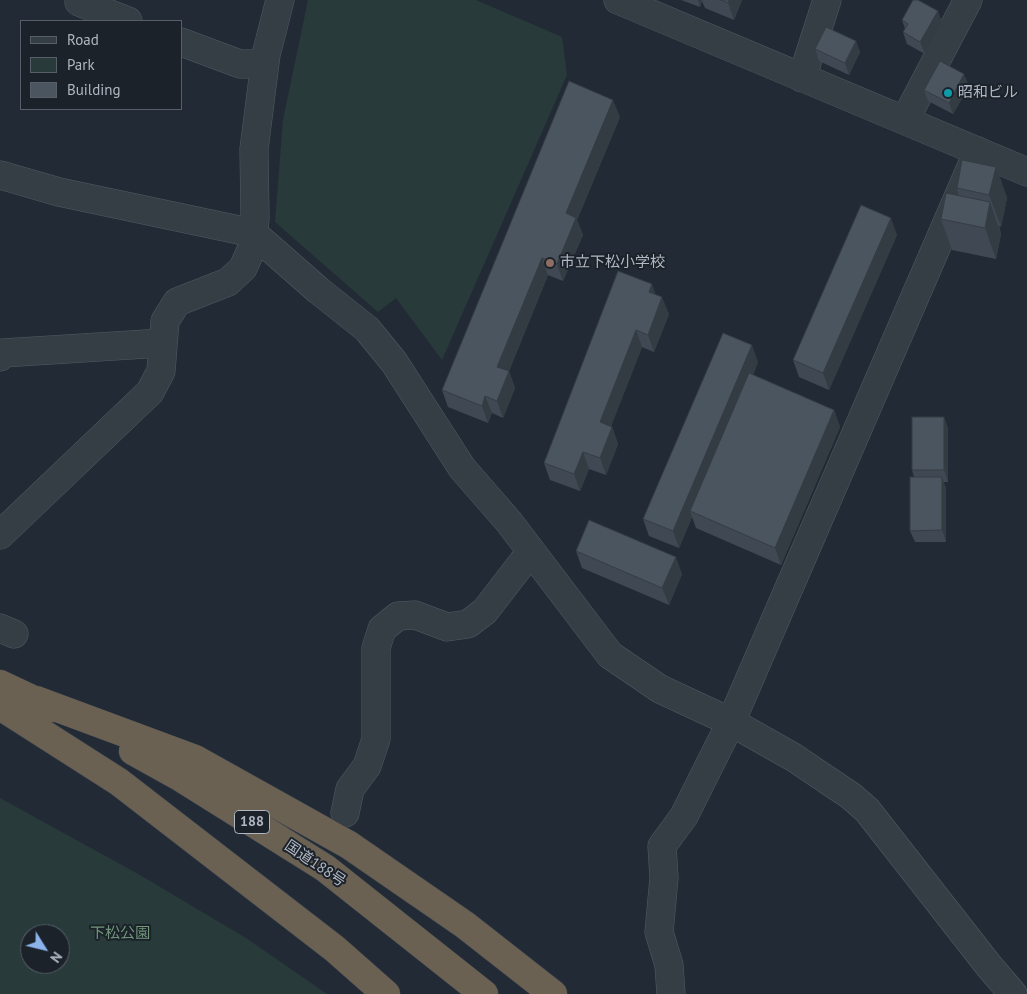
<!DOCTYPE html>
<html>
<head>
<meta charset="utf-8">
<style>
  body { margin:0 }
  #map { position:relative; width:1027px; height:994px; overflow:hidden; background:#222b35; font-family:"PT Sans",sans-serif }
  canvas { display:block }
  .legend { position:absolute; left:20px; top:20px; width:162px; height:90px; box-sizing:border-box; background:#1b222a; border:1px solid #575e67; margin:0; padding:6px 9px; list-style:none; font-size:15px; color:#b0b7c2 }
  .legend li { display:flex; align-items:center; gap:10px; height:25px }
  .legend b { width:25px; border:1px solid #575e67 }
  .north { position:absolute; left:20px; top:924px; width:50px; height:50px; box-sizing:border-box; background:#1b222a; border:1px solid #575e67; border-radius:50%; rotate:126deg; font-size:14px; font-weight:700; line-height:20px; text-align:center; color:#b0b7c2 }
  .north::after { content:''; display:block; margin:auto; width:18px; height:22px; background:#8cb4eb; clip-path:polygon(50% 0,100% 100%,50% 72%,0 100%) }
</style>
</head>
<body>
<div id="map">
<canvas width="1027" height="994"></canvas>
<ul class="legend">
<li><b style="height:6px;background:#353d45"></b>Road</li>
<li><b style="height:14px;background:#283a3a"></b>Park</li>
<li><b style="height:14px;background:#4b5560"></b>Building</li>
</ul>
<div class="north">N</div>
</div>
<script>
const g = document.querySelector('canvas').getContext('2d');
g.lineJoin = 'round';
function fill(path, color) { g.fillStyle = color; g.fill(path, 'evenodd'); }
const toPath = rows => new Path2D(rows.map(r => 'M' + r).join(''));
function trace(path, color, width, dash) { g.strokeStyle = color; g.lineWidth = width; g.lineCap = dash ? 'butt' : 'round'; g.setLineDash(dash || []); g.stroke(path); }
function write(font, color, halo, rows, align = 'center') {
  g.font = font + ' "PT Sans","Noto Sans JP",sans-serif'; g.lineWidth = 4; g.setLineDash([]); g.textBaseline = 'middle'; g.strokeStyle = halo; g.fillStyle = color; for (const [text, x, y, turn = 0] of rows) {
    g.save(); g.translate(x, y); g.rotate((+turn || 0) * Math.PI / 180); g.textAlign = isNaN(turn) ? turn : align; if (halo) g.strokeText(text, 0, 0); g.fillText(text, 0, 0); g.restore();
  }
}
const green = toPath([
  [308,0,476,0,562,37,567,75,442,360,396,298,378,312,275,222,283,120],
  [0,798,140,875,246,938,327,994,0,994],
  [30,934,60,934,60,964,30,964]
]);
const minor = toPath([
  [618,0,1027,172],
  [79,2,128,21],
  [181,42,240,64,264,64],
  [802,78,827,0],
  [905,120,968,0],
  [0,175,59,192,253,233,318,290,367,329,394,362,462,468,509,522,610,655,660,689,731,722,793,757,851,796,867,810,989,966,1013,994],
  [0,357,3,353,162,343],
  [0,535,150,392,161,371,165,321,177,302,228,282,243,268,252,248,255,219,254,149,266,55,280,0],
  [0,628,14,634],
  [345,813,350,789,367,766,376,739,376,648,382,629,398,616,415,615,447,627,468,624,485,611,522,563,533,554],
  [671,994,669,965,659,932,664,878,662,846,684,816,731,722,978,151]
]);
const highway = toPath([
  [0,684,51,708],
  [36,700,195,759,349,845,465,925,553,994],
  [0,706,119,782,335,949,386,994],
  [133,751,178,776,325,868,484,994]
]);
const wall = toPath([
  [681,0,742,0,734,20,705,8,702,1,700,7],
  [902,20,942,22,925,54,907,44,903,32,905,29],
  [856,41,860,52,849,75,819,61,815,49],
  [969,86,953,114,928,101,924,90],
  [620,117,577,220,583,235,563,281,548,275,509,371,515,388,503,418,492,413,488,423,448,407,442,390],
  [996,167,1007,198,1001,227,999,226,1001,234,996,259,952,250,941,219,959,196,957,188],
  [897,235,829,390,799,377,793,360],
  [655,295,669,314,654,352,642,347,611,426,612,427,618,444,606,475,589,469,580,491,550,480,544,463],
  [758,362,753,375,834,410,840,427,781,565,696,528,692,517,679,548,649,536,643,519],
  [944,417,948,429,948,482,943,482,946,488,946,542,915,542,910,531,914,477,912,470],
  [576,551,682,574,669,605,582,568]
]);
const shadedWall = toPath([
  [698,0,702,0,702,1,700,7],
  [729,0,742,0,734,20,728,3],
  [938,11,942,22,925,54,920,42],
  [856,41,860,52,849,75,845,63],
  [964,74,969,86,953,114,949,103],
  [613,100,620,117,577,220,583,235,563,281,557,264,566,213],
  [996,167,1007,198,1001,227,989,195],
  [990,202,1001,234,996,259,985,228],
  [891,218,897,235,829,390,823,373],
  [542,258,548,275,509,371,515,388,503,418,497,401,497,367],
  [652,284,658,301,649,292],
  [662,297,669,314,654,352,648,335],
  [636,330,642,347,606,439,600,422],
  [752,345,758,362,694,513,690,511,692,517,679,548,673,531],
  [485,396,492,413,488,423,482,406],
  [834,410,840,427,781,565,775,548],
  [944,417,948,429,948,482,944,470],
  [612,427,618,444,606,475,600,458],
  [583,452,589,469,580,491,574,474],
  [942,477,946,488,946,542,942,530],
  [676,557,682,574,669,605,662,588]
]);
const building = toPath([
  [721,0,729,0,728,3,721,0],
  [913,0,918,0,938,11,920,42,903,32,908,24,902,20,913,0],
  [826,27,856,41,845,63,815,49,826,27],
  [940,61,964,74,949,103,924,90,940,61],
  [569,81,613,100,566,213,576,218,557,264,542,258,497,367,509,371,497,401,485,396,482,406,442,390,569,81],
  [962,160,996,167,989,195,957,188,962,160],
  [946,193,990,202,985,228,941,219,946,193],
  [861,205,891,218,823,373,793,360,861,205],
  [618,271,652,284,649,292,662,297,648,335,636,330,600,422,612,427,600,458,583,452,574,474,544,463,618,271],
  [723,333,752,345,673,531,643,519,723,333],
  [749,373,834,410,775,548,690,511,749,373],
  [912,417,944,417,944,470,912,470,912,417],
  [910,477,942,477,942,530,910,531,910,477],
  [589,520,676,557,662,588,576,551,589,520]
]);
const markers = [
  [948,93,5,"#0f9aa8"],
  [550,263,5,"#8d6e63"]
];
const shields = [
  [252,822,35]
];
const shieldNames = [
  ["188",252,822]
];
const poiNames = [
  ["昭和ビル",958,93],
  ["市立下松小学校",560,263]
];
const streetNames = [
  ["国道188号",315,864,34]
];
const parkNames = [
  ["下松公園",120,934]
];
fill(green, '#283a3a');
trace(minor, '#535a63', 29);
trace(highway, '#404750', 29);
trace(minor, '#353d45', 28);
trace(highway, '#6b6153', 28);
fill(wall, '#404953');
fill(shadedWall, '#343c43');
fill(building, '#4b5560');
trace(building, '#343c43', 1);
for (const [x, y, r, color] of markers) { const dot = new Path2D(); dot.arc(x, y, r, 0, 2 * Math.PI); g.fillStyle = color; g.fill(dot); trace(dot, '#1b222a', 2); }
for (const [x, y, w] of shields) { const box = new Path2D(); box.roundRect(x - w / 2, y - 11.5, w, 23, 4); g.fillStyle = '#1b222a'; g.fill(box); trace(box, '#b0b7c2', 1); }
write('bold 14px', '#b0b7c2', null, shieldNames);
write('15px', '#b0b7c2', '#1b222a', poiNames, 'left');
write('15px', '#b0b7c2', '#1b222a', streetNames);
write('15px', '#719679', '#1b222a', parkNames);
</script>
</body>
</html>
